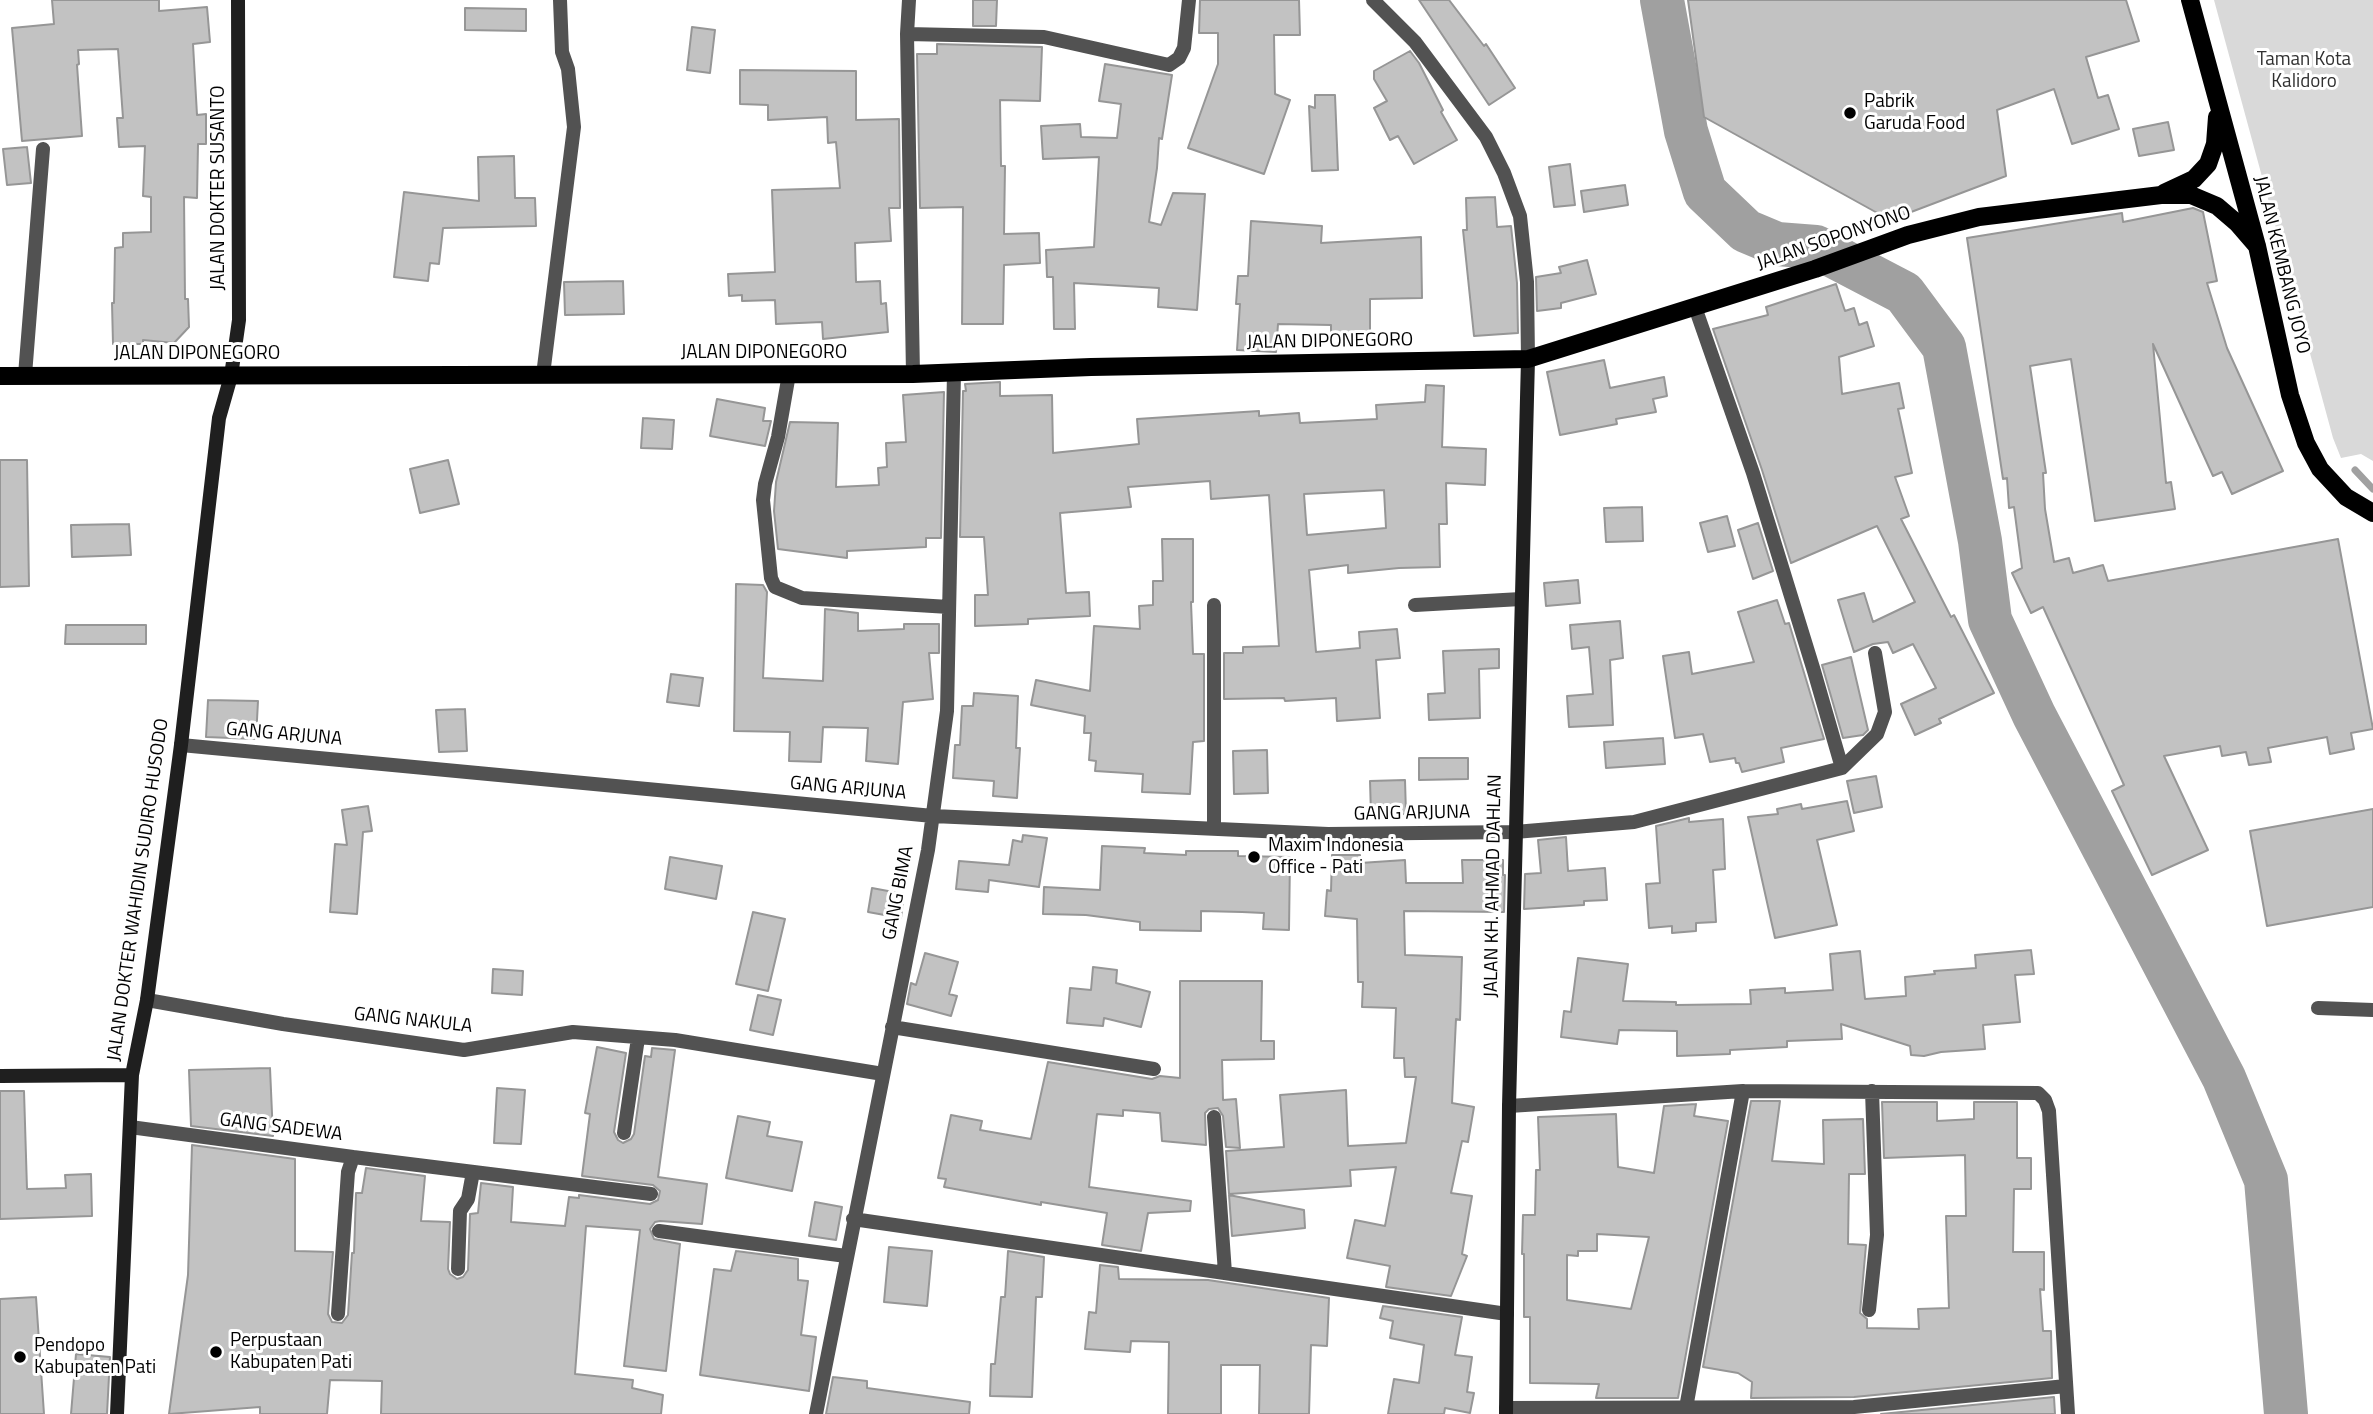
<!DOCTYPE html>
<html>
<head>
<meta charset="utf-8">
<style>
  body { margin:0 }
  canvas { display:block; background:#fff }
</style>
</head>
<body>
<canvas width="2373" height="1414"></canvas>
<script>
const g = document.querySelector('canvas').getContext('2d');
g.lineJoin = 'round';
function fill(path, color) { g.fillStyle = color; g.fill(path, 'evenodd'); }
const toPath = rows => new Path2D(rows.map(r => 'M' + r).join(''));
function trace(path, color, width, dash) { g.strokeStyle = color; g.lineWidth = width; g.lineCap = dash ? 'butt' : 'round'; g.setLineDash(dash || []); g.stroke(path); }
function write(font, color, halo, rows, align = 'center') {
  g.font = font + ' "Titillium Web",sans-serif'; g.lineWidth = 6; g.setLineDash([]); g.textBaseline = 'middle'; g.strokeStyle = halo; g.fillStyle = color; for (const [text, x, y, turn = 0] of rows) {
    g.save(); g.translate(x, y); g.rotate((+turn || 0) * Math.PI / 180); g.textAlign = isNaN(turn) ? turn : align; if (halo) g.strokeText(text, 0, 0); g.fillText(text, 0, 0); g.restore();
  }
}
const green = toPath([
  [2214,0,2373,0,2373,461,2361,454,2341,458,2333,438]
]);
const stream = toPath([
  [2355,470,2373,489]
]);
const river = toPath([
  [1662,0,1686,131,1705,192,1746,231,1777,244,1816,247,1904,293,1944,347,1980,541,1990,620,2034,715,2224,1078,2266,1180,2286,1414]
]);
const building = toPath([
  [52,0,159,0,159,11,207,7,210,42,193,44,197,115,206,114,206,144,198,144,197,198,184,197,185,299,188,299,189,327,174,343,143,340,143,344,113,344,112,303,114,303,115,248,123,247,123,233,151,232,151,197,143,196,145,146,119,147,117,118,123,118,118,49,78,50,79,64,77,65,82,136,22,141,12,28,54,24,52,0],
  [973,0,997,0,996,26,973,26,973,0],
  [1200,0,1299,0,1300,35,1274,35,1275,94,1290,100,1264,174,1188,148,1218,64,1218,33,1199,33,1200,0],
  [1419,0,1449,0,1484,46,1486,44,1515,88,1489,105,1419,0],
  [1688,0,2126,0,2139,41,2086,57,2098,98,2108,95,2119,129,2072,144,2054,89,1997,110,2006,176,1890,220,1704,117,1688,0],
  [465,8,526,9,526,31,465,30,465,8],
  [692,27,715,30,710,73,687,70,692,27],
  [937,44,1042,47,1040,101,1000,100,1001,166,1005,166,1004,234,1039,233,1040,263,1004,265,1003,324,962,324,963,207,920,208,917,54,937,54,937,44],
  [1410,51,1419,63,1443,110,1441,112,1457,140,1414,164,1398,136,1390,140,1374,108,1387,101,1374,79,1374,71,1410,51],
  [1105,64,1172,75,1162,139,1159,138,1157,168,1149,222,1161,225,1173,193,1205,194,1197,310,1158,307,1159,288,1074,283,1075,329,1054,329,1053,277,1047,277,1046,250,1094,247,1099,157,1043,159,1041,126,1080,124,1081,137,1117,138,1121,104,1099,101,1105,64],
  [740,70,856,71,856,120,899,119,900,208,889,208,891,241,855,243,856,282,880,281,881,304,886,303,888,332,823,339,822,322,776,324,775,300,742,301,742,295,729,296,728,274,775,272,772,190,840,188,836,142,828,143,827,117,768,120,768,105,740,104,740,70],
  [1315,95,1335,95,1338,170,1312,171,1309,106,1315,108,1315,95],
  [2168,122,2174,150,2139,156,2133,129,2168,122],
  [27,147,31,183,7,185,3,149,27,147],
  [514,156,515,198,535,198,536,226,443,228,439,264,430,263,428,281,394,277,404,192,479,201,478,157,514,156],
  [1570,164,1575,205,1554,207,1549,167,1570,164],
  [1625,185,1628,205,1584,212,1581,191,1625,185],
  [1495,197,1497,227,1511,226,1517,283,1518,333,1474,336,1463,230,1467,230,1466,198,1495,197],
  [2193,208,2203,212,2217,281,2207,283,2227,348,2283,471,2232,494,2222,472,2213,476,2153,344,2166,483,2171,482,2175,509,2095,521,2071,359,2030,366,2046,473,2043,473,2045,509,2054,562,2069,558,2073,573,2103,565,2108,581,2338,539,2373,729,2351,733,2354,749,2330,754,2327,737,2268,748,2271,762,2249,765,2246,752,2222,756,2220,746,2164,756,2208,850,2152,875,2112,791,2124,785,2043,607,2031,613,2012,573,2022,568,2014,507,2009,508,2007,478,2003,479,1967,238,2122,213,2123,222,2193,208],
  [1251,221,1322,226,1321,243,1421,237,1422,298,1370,299,1370,334,1331,336,1331,325,1278,324,1276,352,1237,350,1240,304,1236,304,1238,276,1248,276,1251,221],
  [1587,260,1596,294,1561,303,1561,308,1537,311,1536,277,1561,273,1559,267,1587,260],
  [623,281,624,314,565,315,564,282,623,281],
  [1836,284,1845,311,1854,308,1859,325,1867,322,1874,346,1839,357,1842,394,1899,383,1904,408,1898,409,1912,473,1895,477,1909,516,1901,519,1951,617,1954,615,1994,693,1939,719,1941,723,1915,735,1901,704,1936,688,1913,644,1893,653,1888,642,1873,644,1854,652,1838,600,1864,593,1873,622,1915,602,1877,526,1791,563,1762,470,1713,329,1768,315,1766,307,1836,284],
  [1604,360,1610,388,1664,377,1667,396,1653,399,1656,412,1616,419,1617,424,1560,435,1547,372,1604,360],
  [1000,382,1000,396,1052,395,1053,453,1139,444,1137,419,1259,411,1259,416,1299,413,1300,423,1377,419,1376,405,1425,402,1426,385,1444,386,1442,447,1486,449,1485,485,1446,483,1447,524,1439,524,1440,567,1399,568,1348,573,1348,565,1309,570,1316,652,1360,648,1359,632,1397,629,1400,658,1376,660,1380,718,1337,721,1336,698,1285,701,1284,698,1224,699,1224,653,1243,653,1243,647,1279,646,1269,495,1211,499,1210,481,1128,487,1131,507,1060,513,1066,593,1089,592,1090,616,1028,619,1028,624,975,626,975,595,988,595,984,537,960,537,963,391,966,391,965,384,1000,382],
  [1384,490,1386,528,1307,535,1304,494,1384,490],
  [944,392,941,538,926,538,926,547,847,551,847,558,778,549,774,511,776,482,790,422,838,423,836,487,879,485,878,468,887,467,886,443,906,442,903,395,944,392],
  [717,399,765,408,763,421,771,421,765,446,710,436,717,399],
  [643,418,674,420,672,449,641,448,643,418],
  [0,460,27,460,29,586,0,587,0,460],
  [448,460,459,504,420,513,410,469,448,460],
  [1642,507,1643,541,1606,542,1604,508,1642,507],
  [1727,516,1735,546,1708,552,1700,523,1727,516],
  [1758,523,1773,571,1753,579,1738,530,1758,523],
  [129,524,131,555,72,557,71,525,129,524],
  [1162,539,1193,539,1193,602,1191,602,1193,654,1204,654,1204,741,1193,742,1190,794,1142,792,1143,774,1095,771,1096,761,1089,760,1091,733,1084,733,1085,716,1031,705,1036,680,1090,691,1094,626,1140,629,1139,606,1153,605,1153,581,1163,581,1162,539],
  [1578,580,1580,603,1546,606,1544,583,1578,580],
  [736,584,763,585,767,592,763,678,823,681,825,609,858,613,858,631,904,629,904,624,939,624,939,653,929,653,933,699,903,702,898,764,866,761,868,728,823,727,821,762,789,761,790,732,734,731,736,584],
  [1777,600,1785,624,1789,623,1824,739,1781,748,1784,762,1742,772,1739,763,1736,763,1735,758,1710,762,1703,734,1675,738,1663,656,1689,652,1692,674,1754,662,1738,612,1777,600],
  [1620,621,1623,658,1610,660,1613,725,1569,727,1567,696,1593,694,1589,647,1572,649,1570,625,1620,621],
  [66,625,146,625,146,644,65,644,66,625],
  [1499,649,1499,668,1479,669,1480,718,1429,720,1428,694,1445,693,1443,651,1499,649],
  [1851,657,1868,730,1863,735,1843,738,1822,665,1851,657],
  [671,674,703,678,699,706,667,702,671,674],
  [974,693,1018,696,1016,748,1020,748,1017,798,993,796,994,781,953,778,955,745,960,745,962,706,973,706,974,693],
  [208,700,258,701,256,739,206,737,208,700],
  [465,709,467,751,439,752,436,710,465,709],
  [1663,738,1665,764,1606,768,1604,742,1663,738],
  [1267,750,1268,793,1234,794,1233,751,1267,750],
  [1419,758,1468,758,1468,779,1419,780,1419,758],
  [1876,776,1882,807,1854,813,1847,781,1876,776],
  [1405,780,1406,814,1371,815,1370,781,1405,780],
  [1847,801,1854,831,1817,840,1837,925,1775,938,1748,817,1778,814,1777,809,1801,804,1802,809,1847,801],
  [368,806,372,831,363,832,357,914,330,912,335,844,347,845,342,810,368,806],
  [2373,809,2373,907,2267,926,2250,831,2373,809],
  [1689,818,1689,822,1723,819,1725,869,1713,870,1716,922,1696,923,1696,931,1672,933,1672,926,1649,928,1646,884,1660,883,1656,826,1689,818],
  [1023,835,1047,838,1039,887,989,880,988,892,956,889,959,861,1009,865,1013,840,1022,842,1023,835],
  [1566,837,1568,871,1605,868,1607,900,1584,901,1584,905,1524,909,1525,874,1541,873,1538,840,1566,837],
  [1102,846,1145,848,1144,853,1186,855,1186,851,1238,851,1238,856,1290,857,1289,930,1263,929,1264,913,1242,912,1201,911,1201,931,1140,930,1140,922,1086,915,1043,914,1044,887,1100,890,1102,846],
  [1332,855,1360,855,1360,863,1405,860,1406,883,1463,883,1462,860,1503,860,1503,875,1505,875,1504,912,1404,911,1405,955,1462,957,1460,1020,1456,1019,1452,1103,1474,1107,1468,1142,1462,1141,1451,1193,1472,1196,1462,1254,1467,1256,1451,1296,1386,1287,1390,1266,1347,1258,1355,1220,1385,1226,1396,1167,1350,1170,1351,1186,1229,1194,1226,1151,1284,1147,1280,1095,1346,1090,1348,1146,1406,1143,1416,1077,1405,1077,1404,1058,1394,1058,1396,1008,1362,1007,1363,982,1358,982,1357,919,1325,916,1327,890,1331,891,1332,855],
  [670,857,722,866,716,899,665,889,670,857],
  [872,888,904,894,901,918,868,912,872,888],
  [753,912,785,919,768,991,736,984,753,912],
  [2031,950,2034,974,2015,975,2020,1022,1983,1025,1985,1049,1941,1052,1924,1056,1911,1055,1910,1046,1841,1024,1842,1039,1787,1041,1787,1047,1730,1050,1730,1054,1677,1056,1677,1031,1619,1030,1617,1044,1561,1037,1564,1011,1571,1012,1578,958,1628,964,1623,1001,1676,1002,1676,1005,1751,1004,1750,990,1785,988,1785,993,1833,990,1830,954,1860,951,1865,999,1906,996,1905,977,1935,974,1934,971,1976,968,1975,955,2031,950],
  [925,953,958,962,949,994,957,996,951,1016,907,1004,911,983,916,985,925,953],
  [1093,967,1117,970,1116,983,1150,992,1141,1027,1104,1018,1103,1026,1067,1023,1070,988,1091,990,1093,967],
  [493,969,523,971,522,995,492,993,493,969],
  [1180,981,1262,981,1261,1041,1274,1041,1274,1059,1222,1060,1223,1100,1236,1099,1240,1148,1226,1147,1223,1116,1218,1108,1209,1109,1205,1113,1206,1145,1162,1141,1160,1113,1123,1110,1123,1116,1097,1114,1089,1187,1191,1201,1190,1211,1148,1213,1141,1251,1102,1245,1107,1213,1041,1202,1041,1205,944,1187,946,1179,938,1178,951,1115,982,1121,980,1130,1031,1139,1048,1062,1152,1079,1160,1076,1180,1078,1180,981],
  [758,995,781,1000,773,1035,750,1030,758,995],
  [597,1047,626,1053,614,1132,618,1140,623,1143,631,1139,634,1134,645,1056,651,1057,652,1048,675,1050,658,1177,707,1184,702,1224,660,1221,655,1222,650,1229,654,1239,680,1244,666,1371,624,1366,640,1230,586,1226,575,1374,633,1380,632,1388,663,1395,661,1414,381,1414,382,1381,330,1380,327,1414,260,1414,260,1407,169,1414,188,1275,192,1145,295,1159,295,1251,333,1252,328,1314,332,1322,342,1323,348,1315,352,1253,354,1253,356,1193,362,1193,366,1168,425,1176,421,1221,450,1222,448,1269,450,1274,457,1279,463,1277,468,1270,470,1214,478,1213,481,1183,513,1187,511,1222,565,1226,569,1197,579,1198,579,1195,650,1204,658,1200,660,1191,653,1185,582,1176,590,1114,585,1113,597,1047],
  [270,1068,273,1136,191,1126,189,1070,270,1068],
  [497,1088,525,1090,521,1144,494,1143,497,1088],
  [0,1091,24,1091,27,1189,66,1188,65,1175,91,1174,92,1216,0,1219,0,1091],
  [1751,1101,1780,1101,1772,1161,1824,1164,1823,1120,1863,1119,1865,1174,1849,1174,1848,1244,1866,1245,1860,1313,1867,1319,1867,1328,1919,1329,1918,1309,1949,1308,1946,1216,1966,1216,1965,1155,1884,1158,1882,1102,1937,1102,1937,1121,1974,1119,1974,1102,2017,1102,2017,1158,2031,1158,2031,1189,2014,1189,2013,1252,2044,1252,2044,1290,2040,1289,2043,1331,2051,1331,2052,1378,1854,1397,1751,1398,1752,1382,1738,1373,1703,1367,1751,1101],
  [1696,1104,1694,1116,1728,1121,1678,1398,1596,1398,1599,1384,1530,1383,1530,1317,1524,1317,1524,1254,1522,1254,1523,1215,1535,1215,1536,1170,1540,1170,1538,1117,1616,1114,1618,1167,1654,1173,1664,1106,1696,1104],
  [1597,1234,1649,1237,1631,1309,1567,1300,1567,1255,1578,1256,1578,1251,1597,1251,1597,1234],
  [738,1116,770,1122,767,1136,802,1142,792,1191,726,1178,738,1116],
  [1229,1195,1304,1210,1305,1228,1232,1236,1229,1195],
  [815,1202,842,1207,836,1240,809,1236,815,1202],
  [889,1247,932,1251,927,1306,884,1302,889,1247],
  [736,1251,798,1259,798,1280,808,1281,801,1335,816,1337,809,1391,700,1375,714,1269,731,1271,736,1251],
  [1008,1251,1044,1257,1042,1297,1036,1297,1032,1397,990,1396,991,1364,995,1364,1001,1297,1005,1297,1008,1251],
  [1100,1265,1118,1267,1119,1279,1208,1280,1329,1298,1327,1346,1311,1345,1309,1414,1259,1414,1260,1365,1221,1365,1221,1414,1168,1414,1169,1342,1131,1341,1130,1352,1085,1349,1089,1312,1096,1313,1100,1265],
  [36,1297,44,1414,0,1414,0,1299,36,1297],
  [1383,1306,1462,1317,1455,1355,1472,1357,1467,1392,1474,1393,1470,1413,1445,1408,1444,1414,1388,1414,1394,1379,1419,1383,1424,1345,1390,1338,1393,1321,1380,1318,1383,1306],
  [76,1354,110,1357,107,1414,71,1414,76,1354],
  [833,1377,867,1381,867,1388,970,1402,969,1414,826,1414,833,1377],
  [2054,1397,2055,1414,1881,1414,2054,1397]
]);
const street = toPath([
  [909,0,907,34,913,374],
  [1373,0,1415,42,1486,137,1504,173,1520,216,1527,282,1528,359],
  [907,34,1044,37,1169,65,1179,58,1184,48,1189,0],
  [789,374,778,437,765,484,763,500,771,578,775,587,802,598,949,607],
  [25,375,43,149],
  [543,375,574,127,568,69,562,52,560,0],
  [1415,605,1521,599],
  [181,745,933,816,1328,834,1515,832,1634,822,1842,768,1814,671,1753,473,1695,307],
  [1842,768,1877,734,1885,712,1875,653],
  [1214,829,1214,605],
  [147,1000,283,1024,464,1050,573,1032,675,1040,883,1074],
  [2318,1008,2373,1010],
  [892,1027,1154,1069],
  [1509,1106,1743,1091,2038,1093,2045,1100,2049,1111,2068,1414],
  [1214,1117,1225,1273],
  [130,1127,353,1157,348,1172,338,1314],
  [624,1133,638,1038],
  [353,1157,651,1194],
  [853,1219,1507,1314],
  [659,1231,846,1256],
  [458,1269,460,1211,468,1199,473,1172],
  [1869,1310,1877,1235,1872,1091],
  [1506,1408,1854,1407,2066,1386],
  [1686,1408,1743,1091],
  [816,1414,928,850,947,711,954,373]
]);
const secondary = toPath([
  [0,1076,132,1075],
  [117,1414,132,1075,147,1000,181,745,219,418,231,376,239,320,238,0],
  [1506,1414,1509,1106,1528,359]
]);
const primary = toPath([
  [2190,0,2257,246,2290,395,2306,443,2320,469,2346,497,2373,513],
  [2164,193,2194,179,2208,164,2215,144,2217,117],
  [0,376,913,374,1091,367,1528,359,1815,269,1908,235,1979,217,2161,195,2191,195,2217,206,2238,224,2257,246]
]);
const markers = [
  [1850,113,7,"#000"],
  [1254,857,7,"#000"],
  [216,1352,7,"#000"],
  [20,1357,7,"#000"]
];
const parkNames = [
  ["Taman Kota",2304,60],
  ["Kalidoro",2304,82]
];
const poiNames = [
  ["Pabrik",1864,102],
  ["Garuda Food",1864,124],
  ["Maxim Indonesia",1268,846],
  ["Office - Pati",1268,868],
  ["Perpustaan",230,1341],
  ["Kabupaten Pati",230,1363],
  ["Pendopo",34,1346],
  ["Kabupaten Pati",34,1368]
];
const streetNames = [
  ["JALAN DOKTER SUSANTO",219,188,-90],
  ["JALAN SOPONYONO",1834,239,-19],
  ["JALAN KEMBANG JOYO",2281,265,76],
  ["JALAN DIPONEGORO",1330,342,-1],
  ["JALAN DIPONEGORO",764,353],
  ["JALAN DIPONEGORO",197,354],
  ["GANG ARJUNA",284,735,5],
  ["GANG ARJUNA",848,789,5],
  ["GANG ARJUNA",1412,814,-1],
  ["JALAN KH. AHMAD DAHLAN",1494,886,-89],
  ["JALAN DOKTER WAHIDIN SUDIRO HUSODO",139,890,-82],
  ["GANG BIMA",899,893,-79],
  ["GANG NAKULA",413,1021,6],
  ["GANG SADEWA",281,1128,7]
];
fill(green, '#d9d9d9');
trace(stream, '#a0a0a0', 7);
trace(river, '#a0a0a0', 44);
fill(building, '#c2c2c2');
trace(building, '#969696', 2);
trace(street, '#525252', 14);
trace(secondary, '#1f1f1f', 14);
trace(primary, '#000', 18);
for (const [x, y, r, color] of markers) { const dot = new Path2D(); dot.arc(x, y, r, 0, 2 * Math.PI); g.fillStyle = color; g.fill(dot); trace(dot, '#fff', 2.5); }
write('19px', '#303030', '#fff', parkNames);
write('19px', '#000', '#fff', poiNames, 'left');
write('19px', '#000', '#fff', streetNames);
</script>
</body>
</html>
